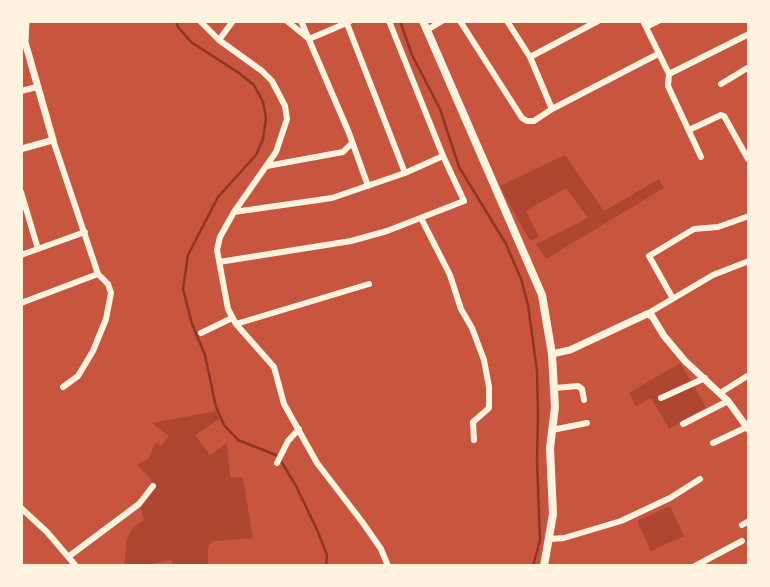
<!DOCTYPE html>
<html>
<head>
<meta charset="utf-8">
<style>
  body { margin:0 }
  #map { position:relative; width:770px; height:587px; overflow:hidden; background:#c8553d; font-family:Ubuntu,sans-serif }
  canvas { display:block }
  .frame { position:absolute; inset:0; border:23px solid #fff3e0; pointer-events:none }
</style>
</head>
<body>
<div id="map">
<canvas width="770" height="587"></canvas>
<div class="frame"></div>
</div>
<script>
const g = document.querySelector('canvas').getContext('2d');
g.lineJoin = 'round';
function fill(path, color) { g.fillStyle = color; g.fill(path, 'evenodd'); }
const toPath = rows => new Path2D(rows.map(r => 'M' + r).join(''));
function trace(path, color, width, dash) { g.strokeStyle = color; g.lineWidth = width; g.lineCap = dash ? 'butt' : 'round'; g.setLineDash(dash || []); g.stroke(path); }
const green = toPath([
  [565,155,604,211,659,179,664,188,546,259,536,244,588,218,566,188,526,211,539,237,530,241,500,186],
  [680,363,706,407,669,429,651,398,636,406,629,393],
  [216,411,219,419,195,435,210,455,227,443,230,477,243,478,253,538,214,541,209,544,208,550,208,566,173,566,171,560,141,566,124,566,127,538,133,528,144,520,139,504,153,486,151,479,137,465,148,459,156,442,161,446,169,436,152,423],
  [670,506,684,536,651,551,637,521]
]);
const stream = toPath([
  [176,21,178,27,191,42,239,73,254,85,263,102,266,118,263,139,256,155,218,197,188,255,183,289,192,324,205,355,216,407,224,425,238,440,276,455,281,461,296,486,318,532,327,555,326,566],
  [400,21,412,55,440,109,459,167,506,244,521,279,528,305,537,371,538,415,537,461,540,540,533,566]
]);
const minor = toPath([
  [200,21,219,40,262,71,272,81,285,106,287,119,276,152,234,212,220,237,217,250,228,309,236,324,274,367,284,404,317,463,363,523,381,549,388,566],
  [287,21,309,39,349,22],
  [301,21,349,133,368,186],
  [346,21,405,173],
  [460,21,522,118,527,121,534,121,552,109,658,54],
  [507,21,530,57,552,109],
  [643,21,669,74,668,86,701,157],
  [646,27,658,21],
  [427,30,442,21],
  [219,40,233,21],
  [530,57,598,21],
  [669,74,749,34],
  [721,84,749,67],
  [21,91,37,87],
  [689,130,721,115,724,116,748,159],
  [53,140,98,274,108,284,111,293,106,319,93,351,78,376,63,387],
  [267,166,343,152,351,144],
  [21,192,38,249],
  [234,212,332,198,405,173,443,156],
  [421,218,450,275,461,309,472,328,484,360,489,387,489,408,473,422,474,440],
  [21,255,85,232],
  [219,262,351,241,387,231,464,201,443,156,389,21],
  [672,297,649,256,694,229,718,227,749,216],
  [21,303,98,274],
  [647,314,713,275,749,261],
  [236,324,369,284],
  [201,333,232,318],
  [555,388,578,386,582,389,584,400],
  [720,393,749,375],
  [661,398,705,378],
  [683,424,728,401],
  [552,430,587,423],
  [713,443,747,427],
  [277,463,288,441,299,429],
  [21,508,47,532,76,566],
  [742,525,749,521],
  [550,539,564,538,621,521,670,498,700,479],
  [68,557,139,504,153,486],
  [695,566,742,541]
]);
const tertiary = toPath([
  [21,149,53,140,25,42,26,21],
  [552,354,570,350,647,314,652,316,664,336,685,361,728,401,749,430]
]);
const secondary = toPath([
  [423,21,542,295,552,354,555,407,550,448,553,514,544,566]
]);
fill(green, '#ae4732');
trace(stream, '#8f3625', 2.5);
trace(minor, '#fff3e0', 6);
trace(tertiary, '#fff3e0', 7);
trace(secondary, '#fff3e0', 8);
</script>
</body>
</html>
